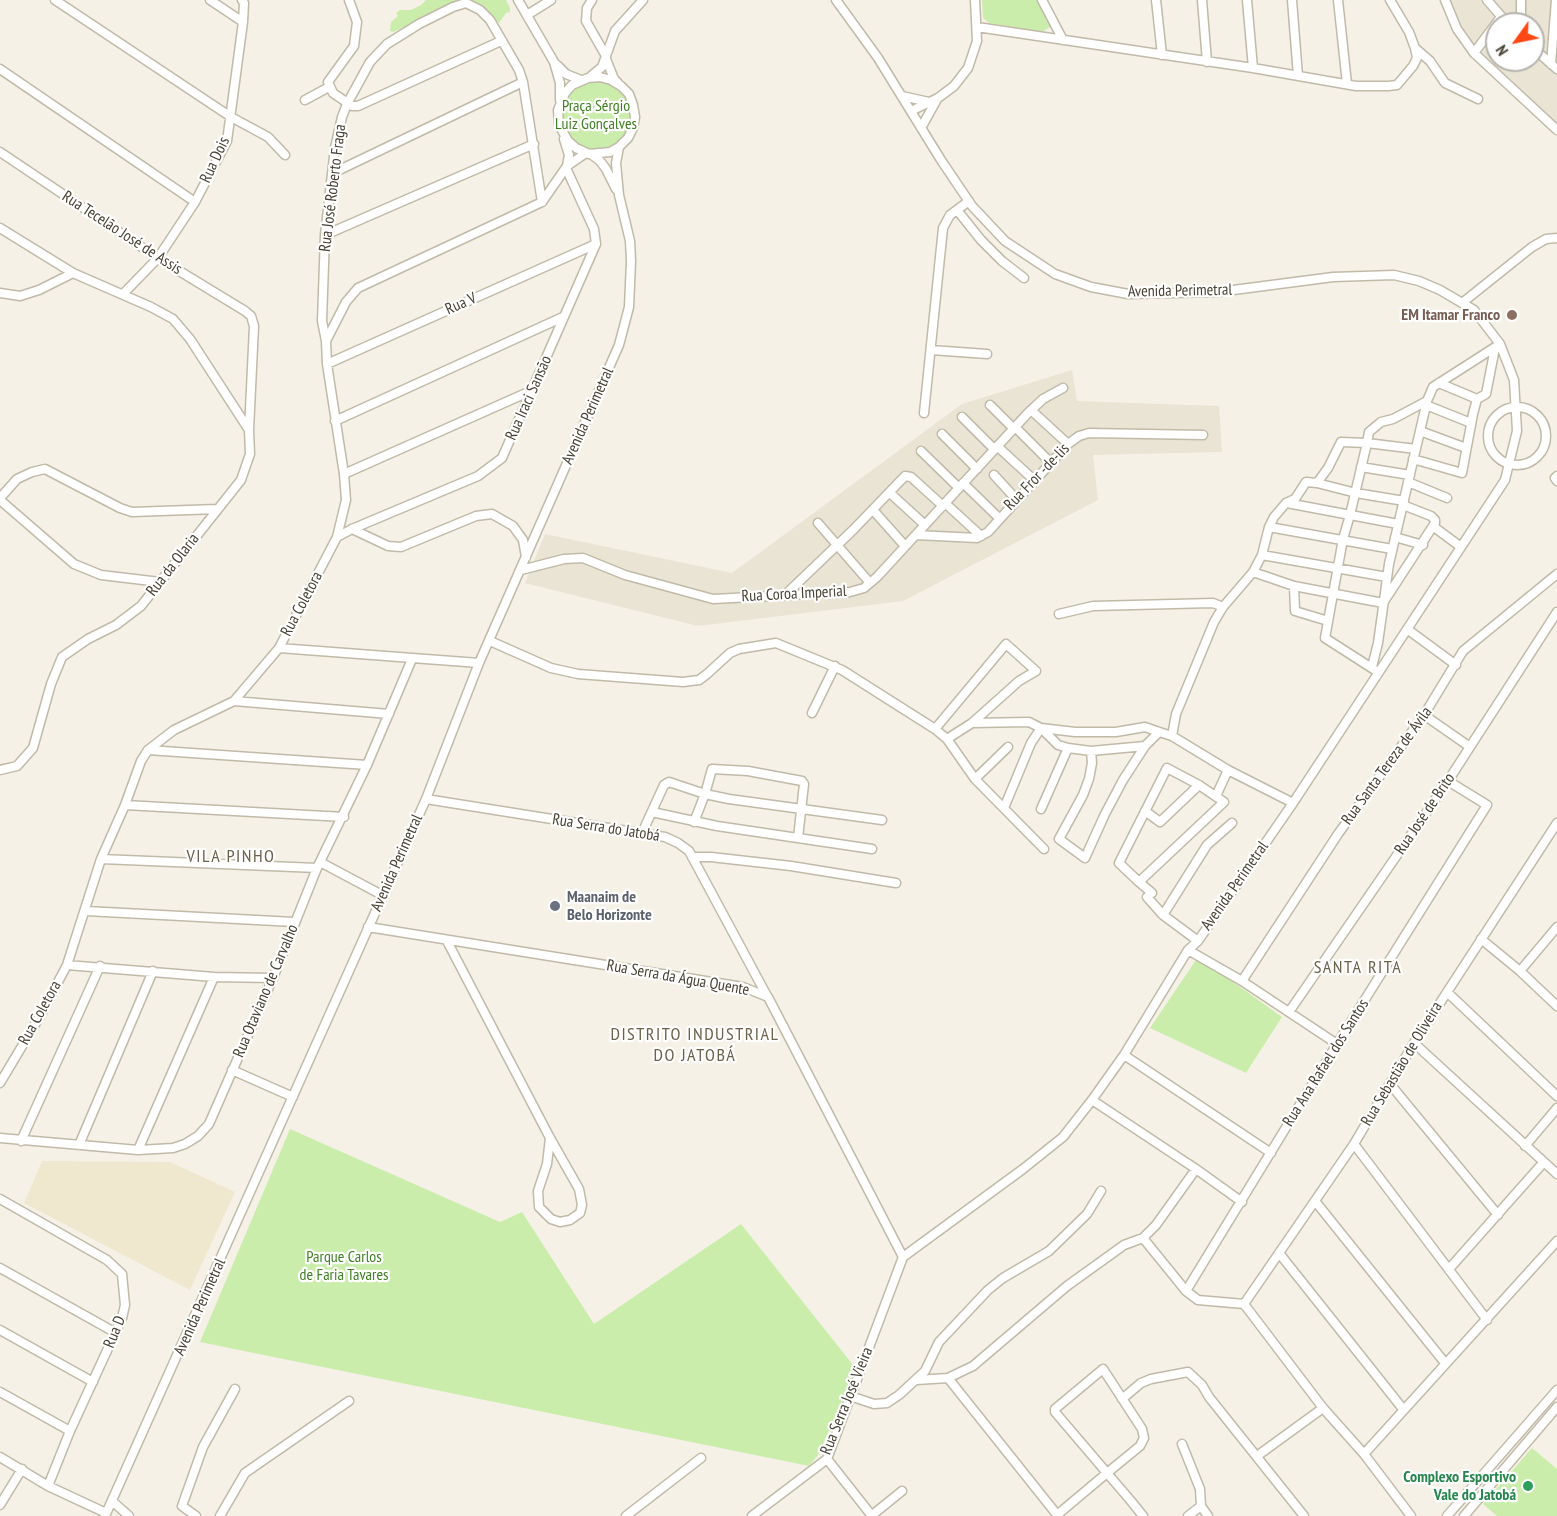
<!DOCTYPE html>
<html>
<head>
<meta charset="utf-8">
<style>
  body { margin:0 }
  #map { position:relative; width:1557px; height:1516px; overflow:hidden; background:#f5f1e7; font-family:"PT Sans Narrow",sans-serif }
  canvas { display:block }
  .north { position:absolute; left:1485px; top:12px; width:60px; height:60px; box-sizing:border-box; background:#fff; border:2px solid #b6b3ae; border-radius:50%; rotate:237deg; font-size:16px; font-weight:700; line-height:24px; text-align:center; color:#484235 }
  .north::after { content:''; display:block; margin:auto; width:21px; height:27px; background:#ff4813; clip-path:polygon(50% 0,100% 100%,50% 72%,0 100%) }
</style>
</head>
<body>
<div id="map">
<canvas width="1557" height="1516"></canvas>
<div class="north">N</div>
</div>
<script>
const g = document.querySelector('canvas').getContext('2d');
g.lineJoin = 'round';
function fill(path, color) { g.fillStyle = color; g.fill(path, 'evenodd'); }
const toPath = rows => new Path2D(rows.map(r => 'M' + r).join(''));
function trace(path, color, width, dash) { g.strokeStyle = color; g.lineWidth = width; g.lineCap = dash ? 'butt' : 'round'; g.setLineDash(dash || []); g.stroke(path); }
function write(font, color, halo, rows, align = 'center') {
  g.font = font + ' "PT Sans Narrow",sans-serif'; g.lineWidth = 4.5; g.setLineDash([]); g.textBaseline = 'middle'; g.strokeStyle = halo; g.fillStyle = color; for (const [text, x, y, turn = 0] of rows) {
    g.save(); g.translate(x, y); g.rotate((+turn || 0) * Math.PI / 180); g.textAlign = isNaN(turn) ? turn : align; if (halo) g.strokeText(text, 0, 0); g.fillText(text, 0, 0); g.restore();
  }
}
const residential = toPath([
  [1447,0,1557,0,1557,128,1488,64,1460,30],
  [1497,24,1533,24,1533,60,1497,60],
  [1072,370,1077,401,1219,406,1222,452,1093,455,1098,500,903,601,698,626,525,583,545,534,732,573,962,404]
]);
const education = toPath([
  [42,1161,170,1162,235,1192,190,1290,24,1203]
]);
const green = toPath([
  [426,0,506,0,510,8,510,12,506,13,499,23,482,9,452,6,393,32,390,31,391,22,398,16,396,13,400,10,411,10,421,5],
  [982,0,1038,0,1051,25,1050,27,1042,32,989,23,983,18],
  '561 115a35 35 0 1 1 70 0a35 35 0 1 1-70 0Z',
  [1198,957,1282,1017,1246,1073,1150,1028],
  [290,1129,500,1222,522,1212,594,1324,741,1224,857,1370,818,1455,809,1466,200,1342],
  [1532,1448,1557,1469,1557,1516,1497,1516,1483,1504]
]);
const minor = toPath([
  [55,0,231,117,268,137,285,155],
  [210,0,243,22],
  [349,0,357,22,354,46,328,82,333,93,352,106,358,106,501,41],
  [518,0,554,62,560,83,560,100],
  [592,0,587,8,586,21,606,56],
  [836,0,878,58,941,160,972,206,1005,241,1055,274,1091,287,1128,294,1218,292,1333,277,1394,275,1419,281,1440,290,1474,310,1500,344,1514,380,1517,431,1505,480,1293,803,1198,941,1188,950,1124,1055,1092,1100,1063,1137,1023,1169,903,1257],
  [1042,0,1063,40],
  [1156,0,1162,55],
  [1202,0,1207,62],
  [1247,0,1253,68],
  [1292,0,1298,76],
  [1338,0,1347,84],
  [1445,0,1457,29,1474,53,1557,130],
  [1487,0,1508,24],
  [1521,0,1521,24],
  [527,15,551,0],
  [977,27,1253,68,1356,86,1388,86,1397,85,1413,66,1417,58,1415,48,1409,32,1390,0],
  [1415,48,1430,61,1445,83,1478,99],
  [1533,48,1557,69],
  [1474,53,1501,17],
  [606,59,614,79,618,83],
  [1551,64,1556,0],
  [557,65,566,74,581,80],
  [0,69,195,202],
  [591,76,602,67,615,31,643,0],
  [902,96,929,102],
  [305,100,329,87],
  [911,111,938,98,954,86,968,68,977,41,975,0],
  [921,128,936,101],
  [564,139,569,155,567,166],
  [0,152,158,258,245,311,251,316,254,326,249,430,250,454,241,480,141,606,116,625,88,639,62,657,51,684,33,748,17,766,0,770],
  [591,154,600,161,606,169,616,189],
  [333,173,523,82],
  [957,210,981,240,1002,261,1024,278],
  [0,228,73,273,151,307,173,319,190,339,249,430],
  [325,235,534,144],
  [0,293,20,296,39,290,73,273],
  [123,294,158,258,195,202,227,141,243,22,244,3,242,0],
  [1462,303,1532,247,1546,239,1557,238],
  [326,341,322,321,325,235,335,148,342,117,347,104,370,62,387,44,419,24,453,7,466,3,480,10,490,20,519,70,523,82,542,202],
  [931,350,987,354],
  [327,364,596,244],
  [1439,383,1477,399],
  [990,405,1014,429],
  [1426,405,1471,423],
  '1488 436a29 29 0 1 1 58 0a29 29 0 1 1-58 0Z',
  [1031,410,1068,444],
  [924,413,943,228,950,215,969,201],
  [962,417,994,449],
  [335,421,563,317],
  [1015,427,1051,463],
  [1420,431,1466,448],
  [942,434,977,469],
  [997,446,1034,480],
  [921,451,959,488],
  [1413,459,1462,473,1473,414,1477,399,1486,394,1495,348],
  [1361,467,1410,475],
  [344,474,533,390],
  [994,475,1016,499],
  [1557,476,1555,478,1557,481],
  [1408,482,1447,498],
  [963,483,999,518],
  [1317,483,1356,493,1404,501],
  [890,493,925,525],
  [0,498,17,479,32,472,45,469,120,508,132,512,217,509],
  [0,500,74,564,101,575,160,582],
  [945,503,981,536],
  [1287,503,1398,524],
  [873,510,905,546],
  [818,523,870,583],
  [1269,527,1392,549],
  [1434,527,1461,547],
  [352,529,388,546,401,547,476,516,492,514,513,526,523,540,526,557],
  [916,535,977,538,988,532,1068,444,1079,436,1089,433,1203,435],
  [337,537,352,529,478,476,502,458,596,244,594,229,566,168],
  [1395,537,1423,545],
  [1262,555,1387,577],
  [521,570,564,559,583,558,625,575,713,599,850,592,864,588,877,577,1028,413,1043,399,1063,388],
  [1253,572,1294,586,1383,603,1435,523,1435,520,1431,516,1403,505],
  [1294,586,1295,611,1328,621],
  [785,595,853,530,905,476,911,477,943,506],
  [1223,607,1253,572,1262,555,1269,527,1274,517,1286,503,1295,499,1306,482,1317,483,1328,468,1341,442,1367,443,1369,432,1381,422,1393,419,1427,401,1433,387,1500,344],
  [1059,614,1093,606,1213,603,1223,607,1214,622,1176,714,1172,736],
  [1407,629,1456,665],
  [490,641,551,668,578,674,683,682,699,680,707,674,730,653,739,649,776,643,842,670,935,729,947,739,975,779,1044,849],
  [279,648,479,663],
  [1372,667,1378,643,1389,564,1427,401],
  [1378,672,1325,638,1343,539,1350,515,1367,443,1416,449],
  [234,701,389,714],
  [812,713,835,666],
  [1424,715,1470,747],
  [935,729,1006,644,1036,671,1019,681,972,723],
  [947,739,972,723,1029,722,1041,728,1058,745,1068,748,1091,751,1145,746],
  [148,750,367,765],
  [1091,751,1092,763,1089,779,1083,795,1059,839,1085,858,1105,814,1123,780,1145,746,1159,732],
  [975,779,1008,747],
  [1216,796,1228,770],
  [426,799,665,837,678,843,689,851,767,996],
  [125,805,344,817],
  [1004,808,1031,743,1041,728,1075,732,1116,732,1145,727,1159,732,1172,736,1228,770,1293,803],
  [1041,809,1068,748],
  [1145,811,1160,822,1199,785],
  [652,812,717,826,872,849],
  [694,822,705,794,712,769,748,771,802,781,804,784,798,838],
  [642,833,664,785,669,782,705,794,729,799,882,820],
  [692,857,711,857,791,866,896,883],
  [101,859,317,868],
  [320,862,382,895],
  [1139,882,1224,802,1199,785,1167,768,1119,863,1139,882,1152,893,1147,897,1163,915],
  [86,911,294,922],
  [368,927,743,987,768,997,903,1257],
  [1481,939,1520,971,1557,1006],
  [447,941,550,1138,579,1189,582,1205,580,1213,570,1220,560,1222,551,1219,539,1207,538,1191,547,1164,550,1138],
  [1198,941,1163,915,1207,845,1232,823],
  [1188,950,1242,981,1337,1044],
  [67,965,214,977,273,978],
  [1520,971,1557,927],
  [1242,981,1338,834,1424,715,1463,651,1557,574],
  [1447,992,1557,1096],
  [1289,1012,1448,781,1557,612],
  [1414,1043,1557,1174],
  [1124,1055,1271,1153],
  [232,1070,293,1097],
  [0,1083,40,1016,67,965,101,859,125,805,141,761,148,750,174,730,234,701,279,648,337,537,346,500,344,474,327,364,326,341,346,302,358,288,542,202,567,166,586,153],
  [1390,1084,1498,1215],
  [1092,1100,1196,1169,1242,1202],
  [0,1138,138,1150,173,1148,185,1144,198,1136,209,1124,273,978,317,868,367,765,412,659],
  [21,1141,100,966],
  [1354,1144,1487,1320],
  [79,1145,153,971],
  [1525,1146,1557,1108],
  [138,1150,214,977],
  [1196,1169,1156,1225,1143,1238,1186,1291,1198,1300,1244,1304],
  [0,1199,107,1260,122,1274,125,1305,122,1318,70,1431,48,1486],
  [1315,1201,1445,1363],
  [1279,1253,1403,1409],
  [0,1268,116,1333],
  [1449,1269,1543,1163],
  [1186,1291,1337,1044,1487,805,1448,781],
  [1244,1304,1354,1144,1414,1043,1557,823],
  [1244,1304,1323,1408,1364,1454,1411,1516],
  [0,1330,93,1382],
  [948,1378,1058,1516],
  [917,1380,948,1378,973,1366,1067,1286,1124,1245,1143,1238],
  [0,1392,70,1431],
  [850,1396,874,1404,887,1403,899,1395,925,1371,939,1342,988,1290,1003,1278,1049,1251,1087,1214,1101,1191],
  [1122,1399,1141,1383,1151,1379,1188,1372,1202,1385,1209,1397,1304,1516],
  [1182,1444,1200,1489,1201,1506,1208,1516],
  [1364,1454,1557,1241],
  [1257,1456,1323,1408],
  [0,1457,48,1486,106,1513],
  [827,1459,872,1516],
  [112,1501,129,1516],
  [0,1505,22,1469],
  [1057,1515,1107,1473,1140,1446,1144,1438,1142,1429,1103,1369,1055,1409,1055,1412,1107,1473,1131,1501,1143,1516],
  [105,1516,426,799,479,663,619,345,629,307,631,261,630,241,619,195,616,163,619,147,628,138,633,128,635,117,633,105,629,94,621,86,611,80,600,77,588,78,572,85,565,93,558,110,559,125,568,141,576,148,589,154,610,152,619,147],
  [196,1516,182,1506,203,1447,235,1389],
  [220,1516,245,1473,349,1401],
  [626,1516,701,1458],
  [752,1516,827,1459,903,1257],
  [871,1516,902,1491],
  [1188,1516,1201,1506],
  [1447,1516,1557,1390],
  [1464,1516,1557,1407]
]);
const markers = [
  [1512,315,6,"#8d6e63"],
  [555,906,6,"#6b7280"],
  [1528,1486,6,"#2e9e5b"]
];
const parkNames = [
  ["Praça Sérgio",596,106],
  ["Luiz Gonçalves",596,124],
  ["Parque Carlos",344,1257],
  ["de Faria Tavares",344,1275]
];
const streetNames = [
  ["Rua Dois",215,160,-65],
  ["Rua José Roberto Fraga",333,188,-83],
  ["Rua Tecelão José de Assis",122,233,33],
  ["Avenida Perimetral",1180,291,-1],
  ["Rua V",461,304,-24],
  ["Rua Iraci Sansão",529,398,-66],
  ["Avenida Perimetral",588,416,-66],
  ["Rua Fror -de-lis",1037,477,-46],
  ["Rua da Olaria",173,565,-52],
  ["Rua Coroa Imperial",794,594,-3],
  ["Rua Coletora",302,604,-62],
  ["Rua Santa Tereza de Ávila",1387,766,-54],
  ["Rua José de Brito",1425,814,-56],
  ["Rua Serra do Jatobá",606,828,9],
  ["Avenida Perimetral",397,863,-66],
  ["Avenida Perimetral",1235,886,-55],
  ["Rua Serra da Água Quente",678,978,10],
  ["Rua Otaviano de Carvalho",266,991,-67],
  ["Rua Coletora",40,1013,-61],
  ["Rua Ana Rafael dos Santos",1326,1063,-58],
  ["Rua Sebastião de Oliveira",1402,1064,-59],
  ["Avenida Perimetral",200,1307,-66],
  ["Rua D",115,1332,-68],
  ["Rua Serra José Vieira",847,1401,-68]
];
const educationNames = [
  ["EM Itamar Franco",1500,315]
];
const worshipNames = [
  ["Maanaim de",567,897],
  ["Belo Horizonte",567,915]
];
const leisureNames = [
  ["Complexo Esportivo",1516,1477],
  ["Vale do Jatobá",1516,1495]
];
const neighbourhoodNames = [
  ["VILA PINHO",231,857],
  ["SANTA RITA",1358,968],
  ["DISTRITO INDUSTRIAL",695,1035],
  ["DO JATOBÁ",695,1056]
];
fill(residential, '#e9e4d4');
fill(education, '#efe8cf');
fill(green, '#cbedac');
trace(minor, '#c1baa8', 11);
trace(minor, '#fff', 8);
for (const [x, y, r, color] of markers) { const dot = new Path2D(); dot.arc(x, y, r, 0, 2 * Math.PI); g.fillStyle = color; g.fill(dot); trace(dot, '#fff', 2); }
write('16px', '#3f8022', '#fff', parkNames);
write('16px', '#484235', '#fff', streetNames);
write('bold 16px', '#785e54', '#fff', educationNames, 'right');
write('bold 16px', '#5b616d', '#fff', worshipNames, 'left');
write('bold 16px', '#27864d', '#fff', leisureNames, 'right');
g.letterSpacing = '1.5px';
write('18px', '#6c614b', '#fff', neighbourhoodNames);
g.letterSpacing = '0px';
</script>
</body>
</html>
